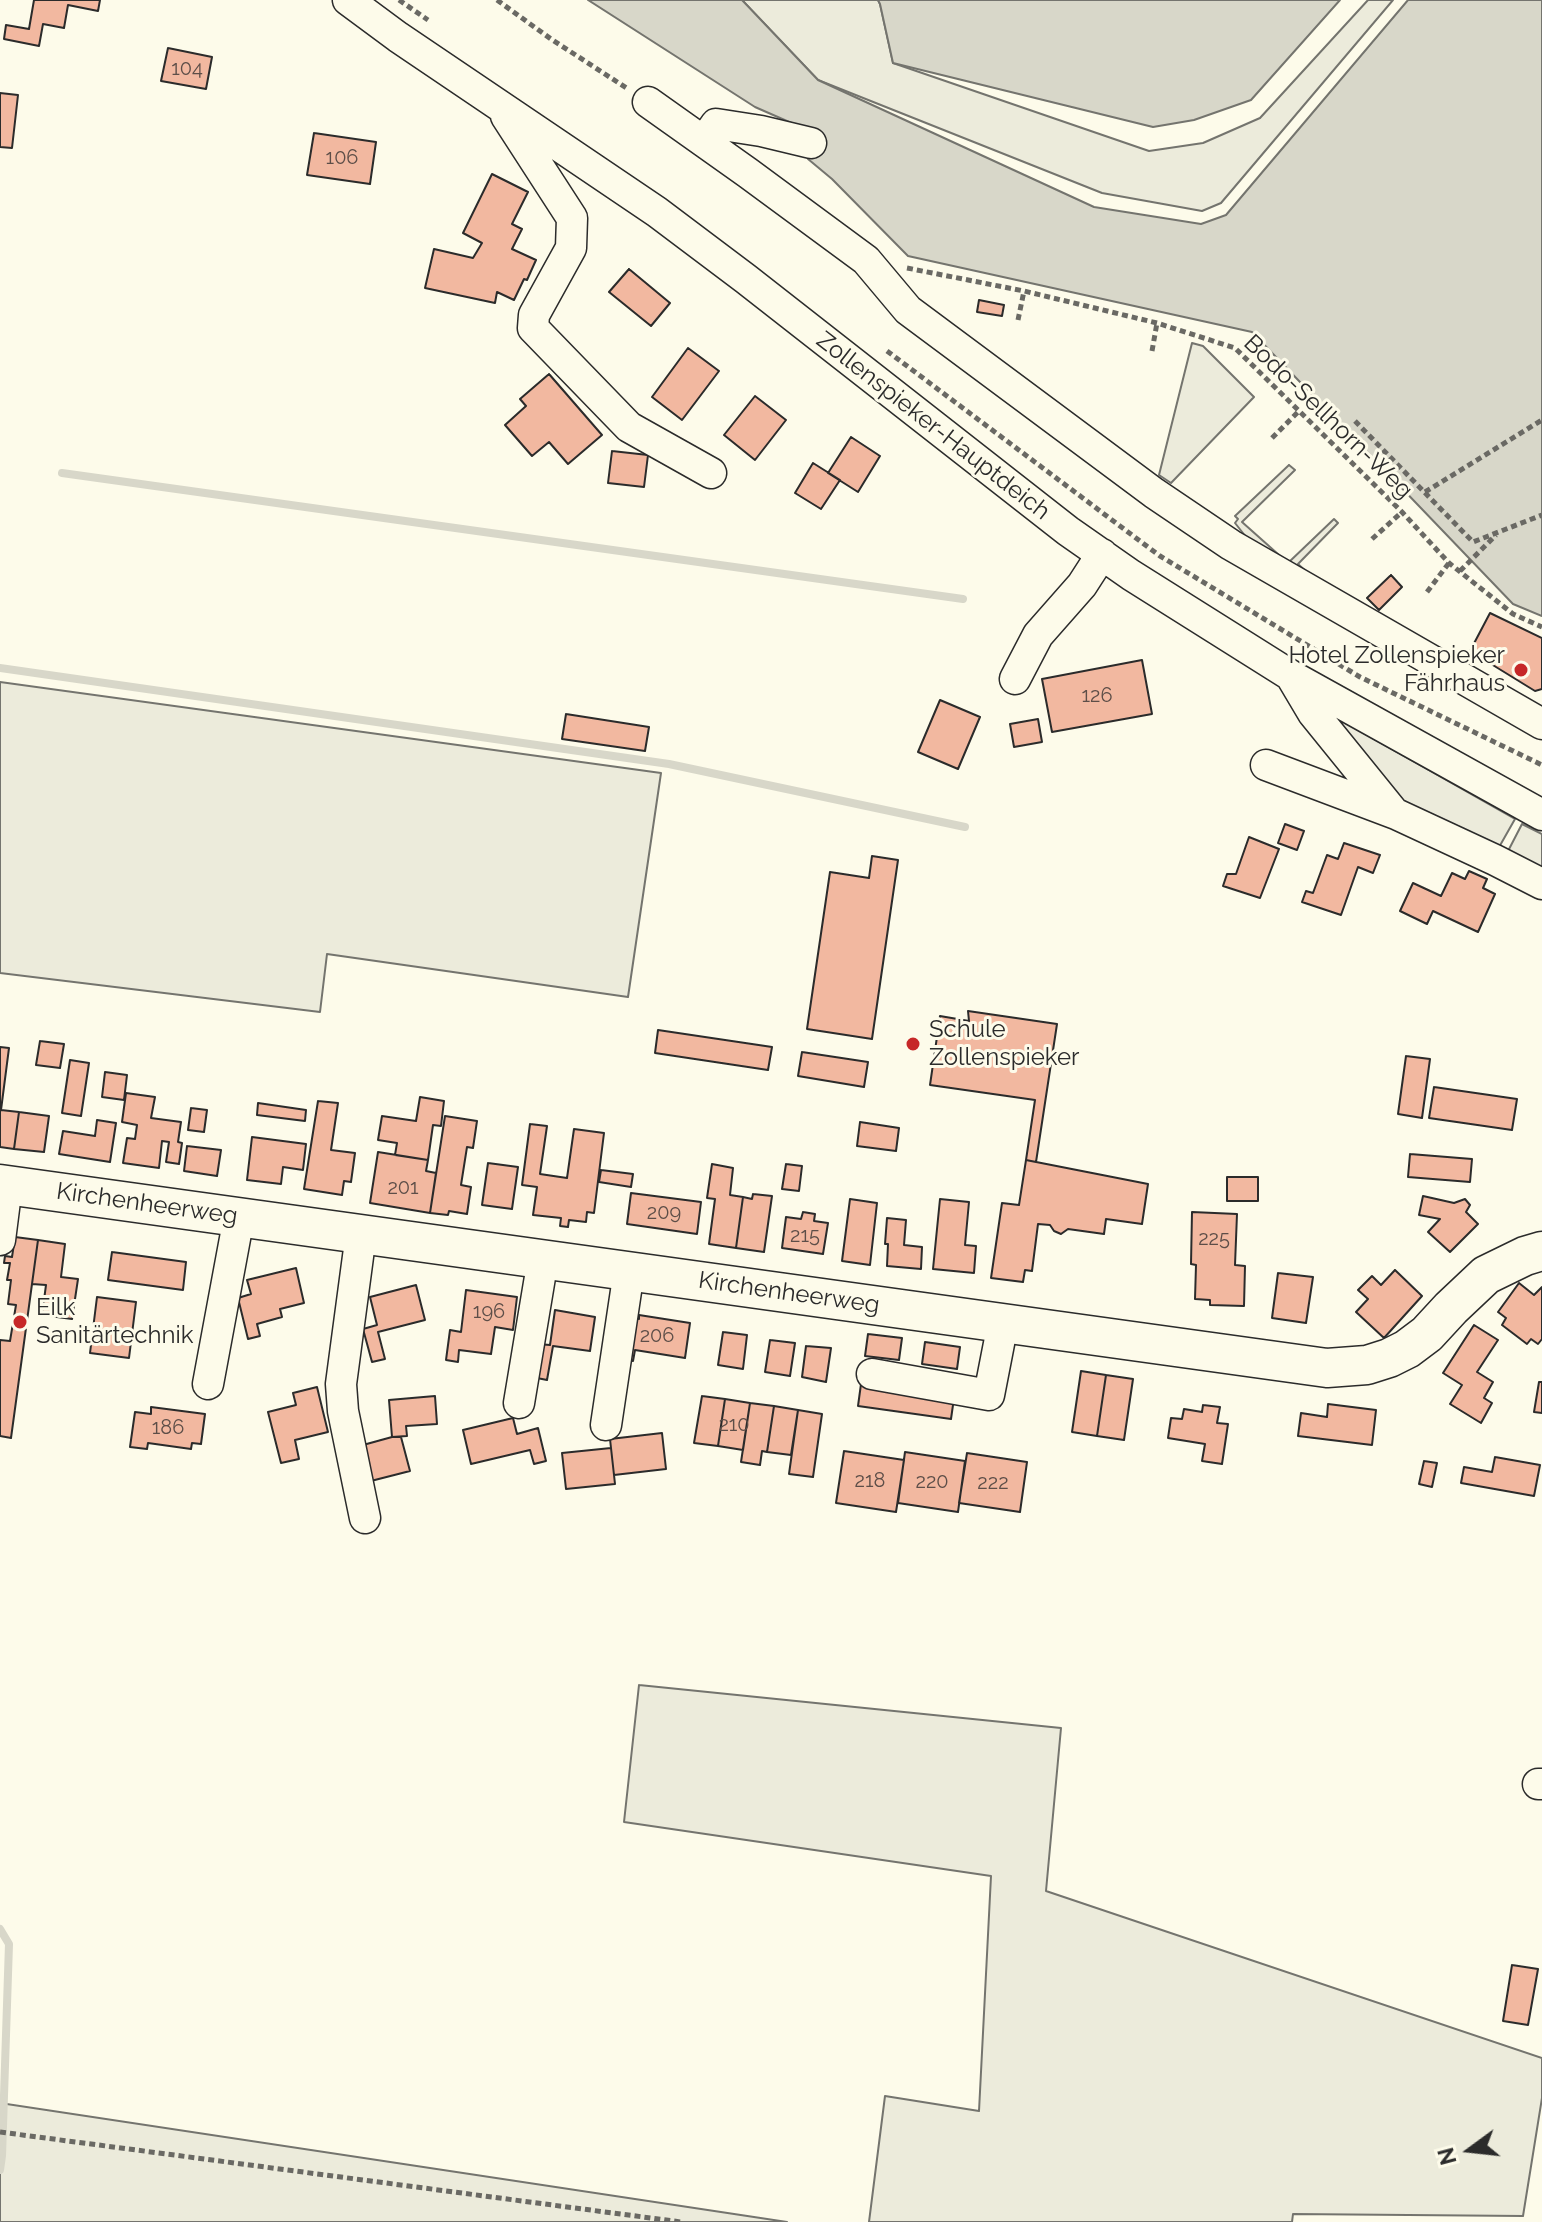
<!DOCTYPE html>
<html>
<head>
<meta charset="utf-8">
<style>
  body { margin:0 }
  #map { position:relative; width:1542px; height:2222px; overflow:hidden; background:#fdfbea; font-family:Raleway,sans-serif }
  canvas { display:block }
  .north { position:absolute; left:1430px; top:2110px; width:80px; height:80px; -webkit-text-stroke:6px #fdfbea; paint-order:stroke; rotate:255deg; font-size:22px; font-weight:700; line-height:32px; text-align:center; color:#2b2b2b }
  .north::after { content:''; display:block; margin:auto; width:28px; height:36px; background:#2b2b2b; clip-path:polygon(50% 0,100% 100%,50% 72%,0 100%) }
</style>
</head>
<body>
<div id="map">
<canvas width="1542" height="2222"></canvas>
<div class="north">N</div>
</div>
<script>
const g = document.querySelector('canvas').getContext('2d');
g.lineJoin = 'round';
function fill(path, color) { g.fillStyle = color; g.fill(path, 'evenodd'); }
const toPath = rows => new Path2D(rows.map(r => 'M' + r).join(''));
function trace(path, color, width, dash) { g.strokeStyle = color; g.lineWidth = width; g.lineCap = dash ? 'butt' : 'round'; g.setLineDash(dash || []); g.stroke(path); }
function write(font, color, halo, rows, align = 'center') {
  g.font = font + ' Raleway,sans-serif'; g.lineWidth = 6; g.setLineDash([]); g.textBaseline = 'middle'; g.strokeStyle = halo; g.fillStyle = color; for (const [text, x, y, turn = 0] of rows) {
    g.save(); g.translate(x, y); g.rotate((+turn || 0) * Math.PI / 180); g.textAlign = isNaN(turn) ? turn : align; if (halo) g.strokeText(text, 0, 0); g.fillText(text, 0, 0); g.restore();
  }
}
const green = toPath([
  [742,0,878,0,880,4,893,63,1149,151,1203,143,1260,118,1368,0,1393,0,1221,203,1202,211,1102,193,818,80,742,0],
  [1192,343,1203,346,1254,397,1171,483,1159,475,1192,343],
  [1289,465,1295,470,1242,522,1288,563,1334,519,1338,523,1298,564,1319,583,1254,547,1235,523,1238,519,1235,516,1289,465],
  [0,682,661,773,628,997,327,954,320,1012,0,973,0,682],
  [1328,713,1515,819,1498,849,1402,802,1328,713],
  [1522,824,1542,834,1542,873,1506,855,1522,824],
  [639,1685,1061,1728,1046,1891,1542,2058,1542,2098,1523,2216,1293,2214,1292,2222,869,2222,885,2096,979,2111,991,1876,624,1822,639,1685],
  [0,2103,787,2222,0,2222,0,2103]
]);
const water = toPath([
  [588,0,742,0,818,80,1094,207,1201,224,1226,215,1408,0,1542,0,1542,616,1513,604,1252,332,908,256,832,179,808,159,812,132,755,107,588,0],
  [878,0,1340,0,1251,100,1194,120,1153,127,893,63,880,4,878,0]
]);
const stream = toPath([
  [62,473,963,599],
  [0,668,669,764,965,827],
  [0,1929,9,1944,2,2156,0,2170]
]);
const building = toPath([
  [34,0,100,0,98,11,68,5,64,28,43,24,39,46,4,39,6,25,29,29,34,0],
  [168,48,212,57,206,89,161,81,168,48],
  [0,93,18,95,12,148,0,147,0,93],
  [314,133,376,142,370,184,307,175,314,133],
  [492,174,528,192,512,224,522,229,512,249,536,260,527,280,524,279,514,300,497,292,495,303,425,288,434,249,473,258,482,243,463,233,492,174],
  [629,269,670,303,651,326,609,292,629,269],
  [979,300,1004,305,1002,316,977,312,979,300],
  [688,348,719,371,682,420,652,397,688,348],
  [549,374,602,435,568,464,549,442,532,456,505,425,526,406,520,399,549,374],
  [755,396,786,420,755,460,724,435,755,396],
  [851,437,880,456,858,492,828,473,851,437],
  [612,451,648,455,644,487,608,483,612,451],
  [813,463,840,480,821,509,795,493,813,463],
  [1391,575,1402,587,1379,610,1367,598,1391,575],
  [1490,613,1542,638,1542,689,1535,691,1470,651,1490,613],
  [1142,660,1152,714,1052,732,1042,679,1142,660],
  [940,700,980,717,958,769,918,752,940,700],
  [566,714,649,727,645,751,562,739,566,714],
  [1038,719,1042,742,1014,747,1010,724,1038,719],
  [1285,824,1304,831,1297,850,1278,843,1285,824],
  [1249,837,1279,849,1260,898,1223,886,1227,874,1236,874,1249,837],
  [1344,843,1380,855,1373,873,1358,867,1341,915,1302,902,1306,891,1313,893,1327,855,1338,859,1344,843],
  [872,856,898,860,872,1039,807,1029,830,872,869,878,872,856],
  [1469,871,1487,879,1483,888,1495,894,1478,932,1433,911,1427,924,1400,911,1413,883,1441,896,1452,873,1465,879,1469,871],
  [968,1011,1057,1024,1036,1162,1026,1160,1035,1100,930,1085,940,1016,969,1021,968,1011],
  [658,1030,772,1047,768,1070,655,1053,658,1030],
  [40,1041,64,1044,60,1068,36,1065,40,1041],
  [0,1047,9,1048,1,1110,19,1112,14,1149,0,1147,0,1047],
  [802,1052,868,1062,864,1087,798,1076,802,1052],
  [1406,1056,1430,1059,1422,1118,1398,1114,1406,1056],
  [70,1060,89,1063,81,1116,62,1113,70,1060],
  [105,1072,127,1075,124,1100,102,1097,105,1072],
  [1434,1087,1517,1099,1512,1130,1429,1118,1434,1087],
  [126,1093,155,1097,151,1118,181,1122,178,1142,182,1143,179,1164,166,1162,169,1142,162,1141,159,1168,123,1163,127,1138,135,1139,137,1125,122,1122,126,1093],
  [420,1097,444,1101,441,1126,433,1125,428,1160,395,1155,397,1143,378,1140,382,1116,416,1121,420,1097],
  [318,1101,338,1103,331,1150,355,1153,351,1182,344,1181,342,1195,304,1189,318,1101],
  [258,1103,306,1110,305,1121,257,1115,258,1103],
  [191,1108,207,1110,204,1132,188,1130,191,1108],
  [19,1112,49,1116,44,1152,14,1149,19,1112],
  [445,1116,477,1121,473,1148,467,1147,461,1185,471,1187,467,1214,449,1211,448,1215,430,1213,445,1116],
  [97,1120,116,1123,110,1162,59,1154,63,1131,95,1136,97,1120],
  [860,1122,899,1128,896,1151,857,1146,860,1122],
  [530,1124,547,1126,540,1174,567,1178,574,1129,604,1133,594,1213,587,1212,586,1222,569,1220,568,1227,560,1226,561,1218,533,1215,537,1187,522,1185,530,1124],
  [252,1137,306,1144,303,1170,283,1167,281,1184,247,1180,252,1137],
  [187,1146,221,1150,217,1176,184,1171,187,1146],
  [378,1152,428,1160,426,1171,436,1173,430,1213,370,1203,378,1152],
  [1410,1154,1472,1159,1470,1182,1408,1177,1410,1154],
  [1026,1160,1148,1184,1142,1224,1106,1219,1104,1234,1068,1229,1061,1234,1054,1231,1050,1225,1038,1224,1032,1271,1025,1270,1023,1282,991,1278,1002,1203,1019,1205,1026,1160],
  [488,1163,518,1167,512,1209,482,1205,488,1163],
  [712,1164,733,1168,730,1195,743,1197,736,1248,709,1244,715,1199,707,1198,712,1164],
  [786,1164,802,1166,799,1191,782,1189,786,1164],
  [601,1170,633,1174,631,1187,599,1182,601,1170],
  [1227,1177,1258,1177,1258,1201,1227,1201,1227,1177],
  [631,1193,701,1202,697,1234,627,1224,631,1193],
  [753,1194,772,1196,764,1252,736,1248,743,1197,752,1199,753,1194],
  [1423,1196,1454,1203,1465,1199,1470,1205,1466,1212,1478,1224,1450,1252,1428,1232,1440,1219,1419,1215,1423,1196],
  [850,1199,877,1203,870,1265,842,1261,850,1199],
  [940,1199,969,1202,965,1245,976,1246,974,1273,933,1269,940,1199],
  [803,1212,815,1214,814,1221,828,1223,823,1254,782,1248,786,1217,801,1219,803,1212],
  [1192,1212,1237,1214,1235,1265,1245,1266,1244,1306,1210,1305,1210,1300,1195,1299,1196,1265,1191,1264,1192,1212],
  [887,1218,906,1220,904,1245,922,1247,921,1269,887,1266,888,1244,885,1244,887,1218],
  [15,1237,38,1240,11,1438,0,1436,0,1340,10,1341,16,1305,8,1304,11,1280,7,1280,10,1263,4,1263,5,1256,12,1257,15,1237],
  [38,1240,65,1244,61,1277,78,1279,72,1319,42,1315,46,1285,32,1284,38,1240],
  [112,1252,186,1262,183,1290,108,1280,112,1252],
  [296,1268,304,1303,280,1309,282,1317,257,1324,260,1336,248,1339,238,1298,251,1294,247,1280,296,1268],
  [1395,1270,1422,1296,1384,1338,1356,1312,1368,1299,1358,1290,1372,1276,1381,1285,1395,1270],
  [1278,1273,1313,1277,1306,1323,1272,1318,1278,1273],
  [1519,1283,1534,1295,1542,1287,1542,1339,1538,1344,1531,1339,1527,1344,1502,1325,1506,1318,1498,1312,1519,1283],
  [416,1285,425,1320,378,1332,385,1359,372,1362,363,1329,377,1325,370,1297,416,1285],
  [466,1290,517,1297,513,1330,495,1327,491,1354,459,1350,458,1362,446,1360,450,1330,461,1332,466,1290],
  [97,1297,136,1302,129,1358,90,1353,97,1297],
  [555,1310,595,1317,590,1351,553,1346,547,1380,532,1377,538,1344,550,1345,555,1310],
  [639,1315,690,1323,685,1358,635,1350,633,1361,623,1359,630,1317,639,1319,639,1315],
  [1474,1325,1498,1340,1477,1372,1493,1382,1484,1398,1492,1403,1481,1423,1450,1404,1462,1385,1443,1373,1474,1325],
  [723,1332,747,1335,743,1369,718,1365,723,1332],
  [868,1334,902,1338,899,1360,865,1356,868,1334],
  [770,1340,795,1343,790,1376,765,1372,770,1340],
  [925,1342,960,1347,957,1369,922,1364,925,1342],
  [806,1346,831,1348,826,1382,802,1377,806,1346],
  [1081,1371,1106,1375,1097,1436,1072,1432,1081,1371],
  [1106,1375,1133,1379,1124,1440,1097,1436,1106,1375],
  [1539,1382,1542,1382,1542,1413,1534,1412,1539,1382],
  [861,1384,954,1398,951,1419,858,1406,861,1384],
  [317,1387,328,1432,295,1440,299,1459,281,1463,268,1412,296,1405,293,1393,317,1387],
  [435,1396,437,1424,406,1426,407,1436,392,1437,389,1400,435,1396],
  [702,1396,725,1399,718,1446,694,1443,702,1396],
  [725,1399,750,1403,743,1450,718,1446,725,1399],
  [750,1403,774,1406,767,1452,762,1451,760,1465,741,1462,750,1403],
  [1328,1404,1376,1410,1372,1445,1298,1436,1301,1413,1327,1417,1328,1404],
  [1203,1405,1220,1407,1217,1423,1228,1424,1222,1464,1202,1461,1205,1444,1168,1438,1171,1418,1182,1419,1184,1409,1202,1412,1203,1405],
  [774,1406,798,1410,791,1455,767,1452,774,1406],
  [151,1407,205,1414,201,1444,192,1443,191,1449,148,1443,147,1449,130,1447,135,1412,151,1414,151,1407],
  [798,1410,822,1414,813,1477,789,1474,798,1410],
  [513,1418,517,1434,538,1428,546,1461,534,1464,530,1450,471,1464,463,1430,513,1418],
  [662,1433,666,1469,614,1475,610,1439,662,1433],
  [392,1437,401,1437,410,1471,363,1483,363,1445,392,1437],
  [611,1448,615,1484,566,1489,562,1453,611,1448],
  [844,1451,904,1460,896,1512,836,1503,844,1451],
  [905,1452,965,1461,958,1512,898,1503,905,1452],
  [967,1453,1027,1462,1020,1512,959,1503,967,1453],
  [1495,1457,1540,1465,1534,1496,1461,1483,1464,1467,1492,1472,1495,1457],
  [1424,1461,1437,1463,1432,1487,1419,1484,1424,1461],
  [1512,1965,1538,1969,1528,2025,1503,2021,1512,1965]
]);
const path = toPath([
  [399,0,428,20],
  [497,0,551,39,628,89],
  [907,268,1024,291,1157,323,1235,348,1402,512,1449,563,1513,614,1542,627],
  [1018,320,1024,291],
  [887,351,1160,556,1360,677,1542,765],
  [1152,351,1157,323],
  [1355,421,1473,542,1542,515],
  [1272,438,1299,411],
  [1425,492,1542,420],
  [1372,539,1402,512],
  [1460,571,1496,535],
  [1427,592,1449,563],
  [0,2132,681,2222]
]);
const minor = toPath([
  [348,0,398,37,657,212,746,279,1068,531,1131,575,1290,675,1542,815],
  [648,102,748,173,866,260,908,310,1154,493,1231,545,1542,724],
  [506,116,572,218,571,248,534,315,533,328,629,427,711,473],
  [704,141,716,124,761,131,811,143],
  [1291,676,1313,713,1394,813],
  [1015,679,1038,635,1082,585,1102,554],
  [1266,765,1396,814,1495,860,1542,884],
  [361,1234,341,1384,343,1411,365,1518],
  [0,1240,7,1185],
  [872,1374,989,1395,1003,1323],
  [208,1384,239,1217],
  [519,1403,543,1259],
  [606,1425,629,1271],
  [1538,1784,1542,1784]
]);
const major = toPath([
  [0,1184,1327,1368,1367,1365,1389,1358,1407,1349,1427,1334,1451,1308,1486,1275,1525,1256,1542,1251]
]);
const markers = [
  [1521,670,8,"#c62828"],
  [913,1044,8,"#c62828"],
  [20,1322,8,"#c62828"]
];
const numberNames = [
  ["104",187,69],
  ["106",342,158],
  ["126",1097,696],
  ["201",403,1188],
  ["209",664,1213],
  ["215",805,1236],
  ["225",1214,1239],
  ["196",489,1312],
  ["206",657,1336],
  ["210",734,1425],
  ["186",168,1428],
  ["218",870,1481],
  ["220",932,1482],
  ["222",993,1483]
];
const streetNames = [
  ["Bodo-Sellhorn-Weg",1328,417,44],
  ["Zollenspieker-Hauptdeich",933,426,38],
  ["Kirchenheerweg",147,1204,8],
  ["Kirchenheerweg",789,1293,8]
];
const poiNames = [
  ["Hotel Zollenspieker",1505,656,"right"],
  ["Fährhaus",1505,684,"right"],
  ["Schule",929,1030],
  ["Zollenspieker",929,1058],
  ["Eilk",36,1308],
  ["Sanitärtechnik",36,1336]
];
fill(green, '#ecebdb');
trace(green, '#74746e', 2);
fill(water, '#d8d7c9');
trace(water, '#74746e', 2);
trace(stream, '#d8d7c9', 8);
fill(building, '#f2b8a0');
trace(building, '#2b2b2b', 2);
trace(minor, '#2b2b2b', 33);
trace(major, '#2b2b2b', 41);
trace(path, '#6a6964', 5, [6, 4]);
trace(minor, '#fdfbea', 30);
trace(major, '#fdfbea', 38);
for (const [x, y, r, color] of markers) { const dot = new Path2D(); dot.arc(x, y, r, 0, 2 * Math.PI); g.fillStyle = color; g.fill(dot); trace(dot, '#fdfbea', 3); }
write('20px', '#5d4e48', null, numberNames);
write('24px', '#2b2b2b', '#fdfbea', streetNames);
write('24px', '#2b2b2b', '#fdfbea', poiNames, 'left');
</script>
</body>
</html>
